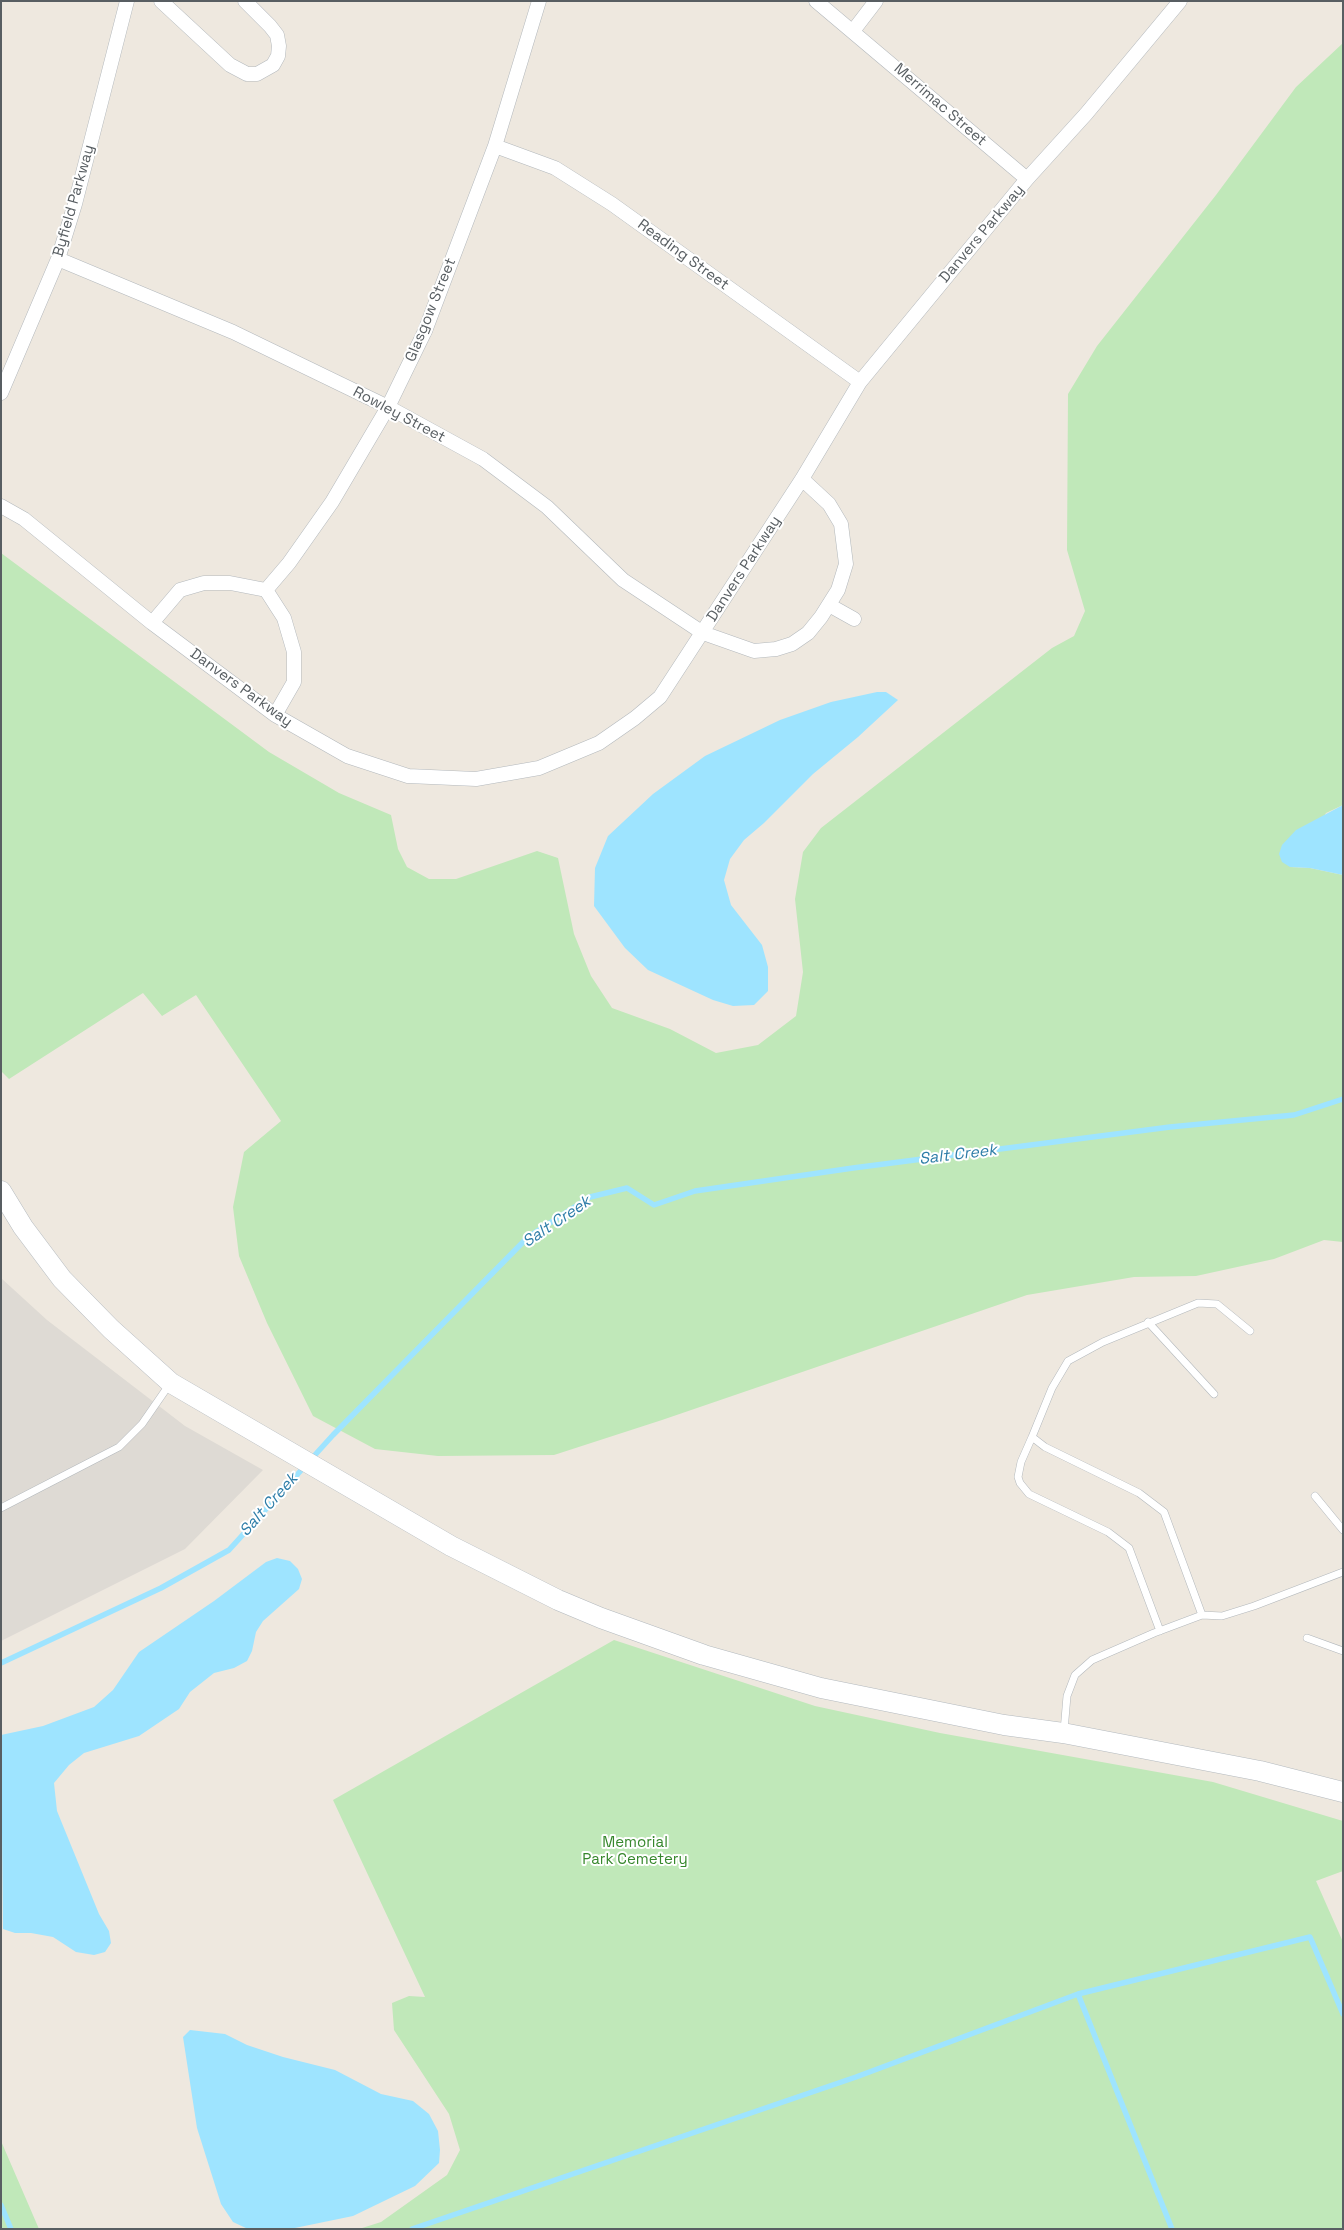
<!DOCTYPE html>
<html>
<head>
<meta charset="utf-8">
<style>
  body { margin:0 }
  #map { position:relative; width:1344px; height:2230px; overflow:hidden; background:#eee8df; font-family:"Space Grotesk",sans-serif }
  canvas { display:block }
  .frame { position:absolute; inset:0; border:2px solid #585e62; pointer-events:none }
</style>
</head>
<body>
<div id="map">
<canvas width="1344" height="2230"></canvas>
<div class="frame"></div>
</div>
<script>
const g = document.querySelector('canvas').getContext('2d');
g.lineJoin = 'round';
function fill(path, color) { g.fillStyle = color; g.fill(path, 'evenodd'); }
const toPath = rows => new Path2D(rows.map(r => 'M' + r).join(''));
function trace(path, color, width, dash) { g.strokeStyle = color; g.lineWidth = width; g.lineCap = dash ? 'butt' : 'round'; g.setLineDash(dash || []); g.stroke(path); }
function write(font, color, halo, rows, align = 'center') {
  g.font = font + ' "Space Grotesk",sans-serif'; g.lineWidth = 4; g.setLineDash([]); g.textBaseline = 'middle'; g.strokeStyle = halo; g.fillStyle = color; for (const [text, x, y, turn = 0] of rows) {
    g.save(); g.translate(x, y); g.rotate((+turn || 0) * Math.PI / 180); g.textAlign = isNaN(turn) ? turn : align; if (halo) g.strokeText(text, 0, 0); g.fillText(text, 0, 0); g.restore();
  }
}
const industrial = toPath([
  [1,1278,47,1320,185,1426,263,1470,185,1549,1,1641]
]);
const green = toPath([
  [1343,43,1343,805,1326,813,1290,867,1310,868,1343,875,1343,1242,1324,1240,1274,1259,1196,1276,1134,1277,1027,1295,662,1420,554,1455,438,1456,375,1449,313,1416,267,1323,239,1256,233,1207,244,1152,281,1121,196,995,162,1016,143,993,9,1079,1,1071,1,553,269,752,339,793,391,815,398,849,407,867,429,879,456,879,537,851,558,858,574,934,591,976,612,1008,670,1029,716,1053,758,1045,796,1016,803,972,795,899,803,852,821,828,1052,648,1074,636,1085,611,1067,550,1068,394,1097,346,1216,195,1296,87],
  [614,1640,815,1706,940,1733,1213,1782,1343,1821,1343,1871,1316,1881,1343,1942,1343,2229,359,2229,381,2222,447,2175,460,2150,449,2114,394,2030,392,2003,409,1996,425,1997,333,1800],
  [1,2141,39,2229,1,2229]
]);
const water = toPath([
  [877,692,886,692,898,700,858,737,813,774,764,823,744,840,730,859,724,880,731,905,762,945,768,967,768,991,754,1005,733,1006,713,1000,648,970,625,948,594,906,595,868,608,836,653,794,705,756,780,720,831,702],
  [1343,805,1343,875,1310,868,1290,867,1282,862,1279,854,1282,845,1296,830],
  [277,1558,290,1561,298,1569,302,1579,299,1589,263,1621,256,1632,252,1651,247,1661,234,1668,214,1673,190,1692,179,1709,139,1736,84,1753,69,1765,54,1783,57,1811,99,1914,109,1931,111,1943,105,1952,94,1955,76,1952,53,1937,31,1933,15,1933,3,1929,1,1735,43,1726,94,1707,113,1690,139,1652,214,1601,266,1562],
  [190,2030,225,2034,247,2045,283,2057,335,2070,381,2094,413,2101,429,2114,438,2131,440,2150,439,2163,415,2186,353,2216,290,2229,248,2229,233,2222,221,2204,197,2128,183,2037]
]);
const stream = toPath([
  [1,1663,161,1588,229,1550,333,1435,528,1237,590,1197,627,1188,654,1205,695,1191,853,1168,1170,1127,1294,1115,1343,1099],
  [1078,1994,1172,2229],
  [1,2205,11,2229],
  [412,2229,856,2077,1078,1994,1310,1937,1343,2014]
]);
const lane = toPath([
  [1148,1322,1214,1394],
  [1032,1437,1021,1462,1018,1477,1020,1483,1029,1494,1108,1532,1129,1548,1160,1631],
  [1315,1496,1343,1530],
  [1,1508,119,1447,142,1424,169,1385],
  [1202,1615,1164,1512,1139,1493,1045,1447,1032,1437,1052,1388,1068,1361,1103,1342,1198,1303,1217,1304,1250,1331],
  [1307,1638,1343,1651],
  [1064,1731,1067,1696,1075,1675,1092,1660,1154,1633,1202,1615,1222,1616,1254,1606,1343,1572]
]);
const street = toPath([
  [161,1,230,65,247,74,257,74,273,65,278,56,279,46,277,35,270,26,245,1],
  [816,1,1027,179],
  [853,31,876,1],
  [495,146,555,168,612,204,860,382],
  [58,259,233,332,388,407,483,459,547,507,623,580,703,633,754,651,776,649,792,644,808,633,821,617,838,590,846,564,841,524,829,504,802,479],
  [1,393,58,259,75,204,127,1],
  [1,506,24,519,152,623,275,715,347,756,408,776,476,779,539,768,599,743,635,718,660,697,802,479,860,382,1027,179,1086,114,1180,1],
  [266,590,289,563,332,502,388,407,425,331,495,146,539,1],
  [829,605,854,619],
  [152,623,180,590,204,583,230,583,266,590,284,618,294,652,294,682,275,715]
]);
const secondary = toPath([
  [1,1191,23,1227,62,1279,111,1329,171,1383,451,1546,558,1600,601,1618,704,1655,821,1688,1004,1725,1063,1733,1260,1771,1343,1792]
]);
const streetNames = [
  ["Merrimac Street",940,105,41],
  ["Byfield Parkway",74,201,-74],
  ["Danvers Parkway",982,234,-50],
  ["Reading Street",683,255,36],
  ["Glasgow Street",431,310,-68],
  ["Rowley Street",399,415,28],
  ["Danvers Parkway",744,569,-57],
  ["Danvers Parkway",241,688,36]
];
const parkNames = [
  ["Memorial",635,1843],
  ["Park Cemetery",635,1860]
];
const waterNames = [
  ["Salt Creek",958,1155,-7],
  ["Salt Creek",557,1222,-34],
  ["Salt Creek",269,1505,-48]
];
fill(industrial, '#dedad4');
fill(green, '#c0e8b9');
fill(water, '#9ee4ff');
trace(stream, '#9ee4ff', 5.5);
trace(lane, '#b3b8bc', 8);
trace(street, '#b3b8bc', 15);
trace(secondary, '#b3b9be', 21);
trace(lane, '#fff', 7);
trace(street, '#fff', 14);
trace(secondary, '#fff', 20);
write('15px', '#585e62', '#fff', streetNames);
write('15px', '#36872c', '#fff', parkNames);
write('italic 16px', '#2e7da8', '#fff', waterNames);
</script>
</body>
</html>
